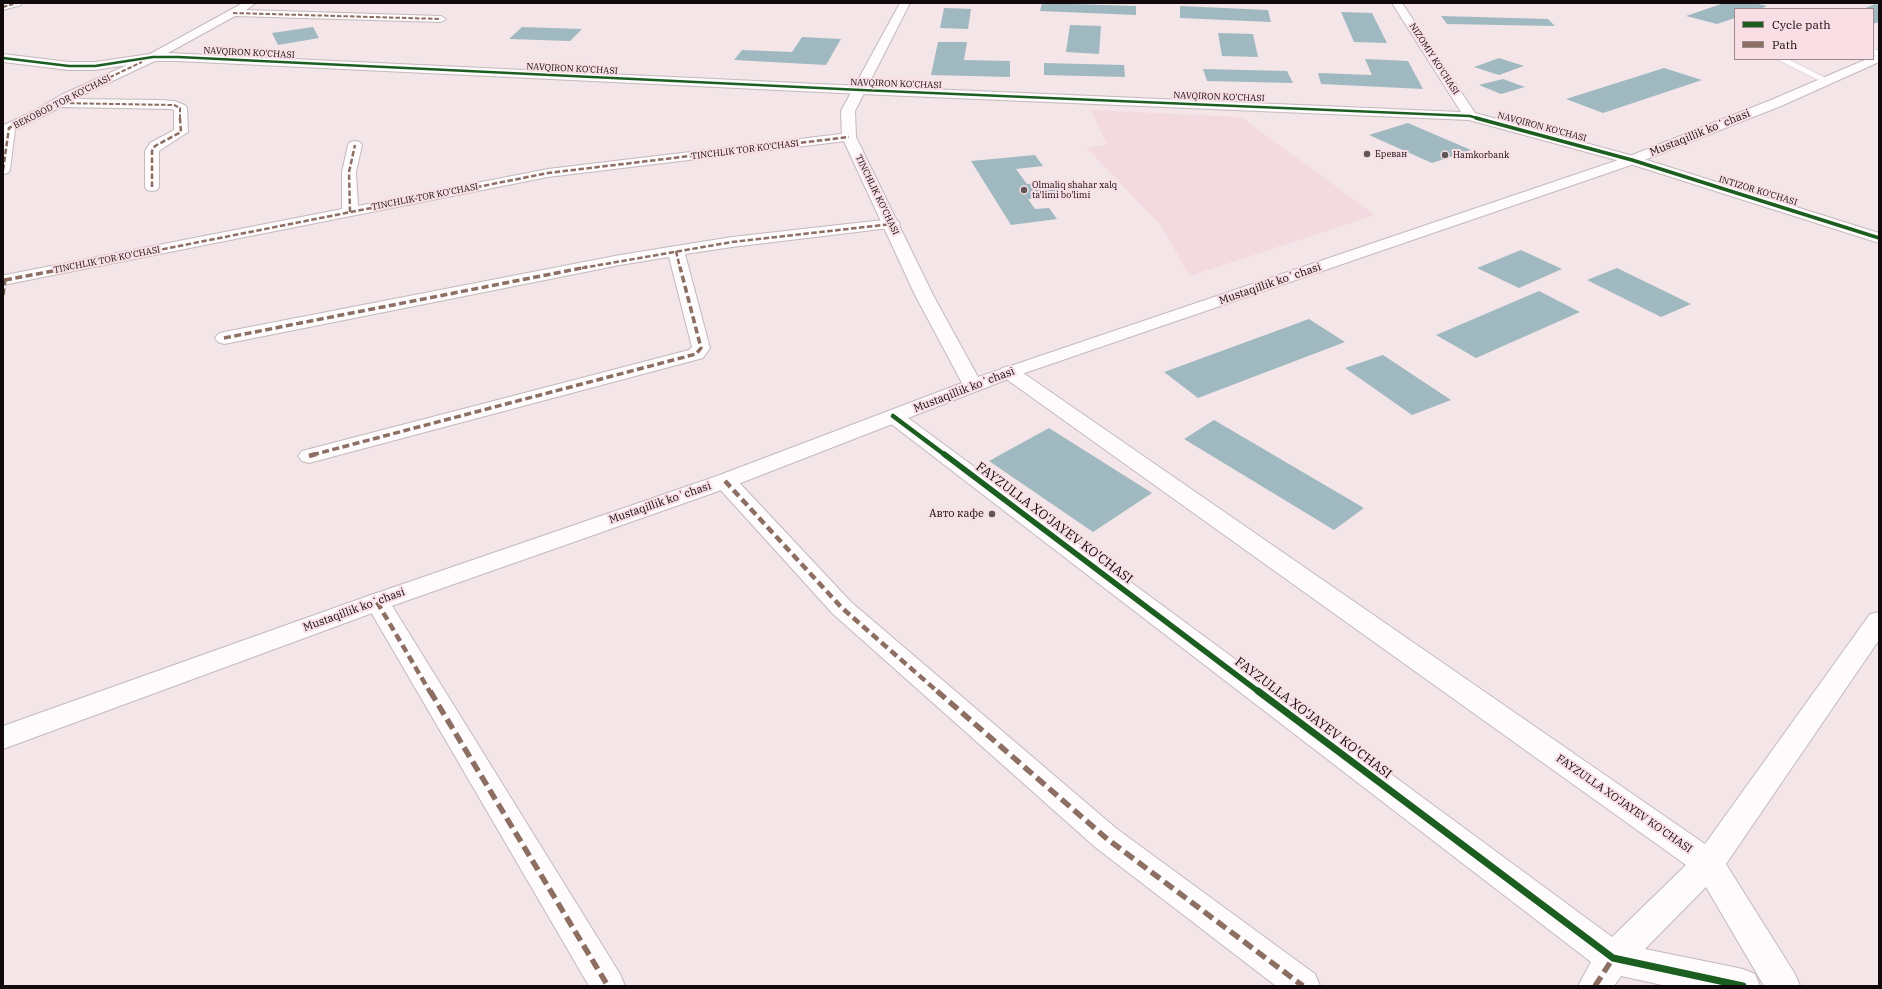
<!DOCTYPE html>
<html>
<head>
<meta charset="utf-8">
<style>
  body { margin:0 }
  #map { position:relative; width:1882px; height:989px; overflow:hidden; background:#f3e5e8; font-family:"IBM Plex Serif",serif }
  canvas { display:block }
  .frame { position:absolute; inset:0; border:4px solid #11090b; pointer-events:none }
  .legend { position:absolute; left:1734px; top:8px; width:140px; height:52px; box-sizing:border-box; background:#f9dfe5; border:1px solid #9c898e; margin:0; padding:5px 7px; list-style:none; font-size:12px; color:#11090b }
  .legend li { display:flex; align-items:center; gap:8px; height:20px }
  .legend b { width:20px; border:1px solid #9c898e }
</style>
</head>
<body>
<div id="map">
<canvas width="1882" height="989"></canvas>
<div class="frame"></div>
<ul class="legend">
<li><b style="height:5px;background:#1b5e20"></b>Cycle path</li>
<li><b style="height:5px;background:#8d6e63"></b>Path</li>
</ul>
</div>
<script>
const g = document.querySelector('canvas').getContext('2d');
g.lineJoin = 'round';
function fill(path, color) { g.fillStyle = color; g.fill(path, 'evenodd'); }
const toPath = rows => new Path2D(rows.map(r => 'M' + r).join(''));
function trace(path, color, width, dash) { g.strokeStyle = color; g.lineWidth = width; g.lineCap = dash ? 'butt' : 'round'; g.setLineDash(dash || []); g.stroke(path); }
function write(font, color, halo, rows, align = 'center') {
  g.font = font + ' "IBM Plex Serif",serif'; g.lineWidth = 4; g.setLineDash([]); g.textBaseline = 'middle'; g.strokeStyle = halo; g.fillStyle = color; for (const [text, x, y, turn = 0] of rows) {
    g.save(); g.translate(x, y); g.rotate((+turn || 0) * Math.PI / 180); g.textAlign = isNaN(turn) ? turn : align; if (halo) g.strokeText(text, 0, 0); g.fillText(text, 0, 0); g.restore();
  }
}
const built = toPath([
  [1091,110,1241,117,1375,215,1190,276,1161,226,1086,147,1107,145]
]);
const building = toPath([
  [1042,3,1136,6,1136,15,1040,11],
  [1724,3,1754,3,1767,6,1760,9,1735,9,1735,18,1717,24,1686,16],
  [1875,4,1879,5,1879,22,1873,24,1873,9,1863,9],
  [1180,6,1268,10,1271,22,1180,18],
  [944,8,971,9,968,29,940,28],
  [1341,12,1372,13,1387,43,1354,42],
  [1441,16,1548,19,1555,26,1447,24],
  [1070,25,1101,26,1099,54,1066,52],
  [313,27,319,38,278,45,272,33],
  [522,27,582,29,570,41,509,39],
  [1218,33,1253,34,1258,57,1222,56],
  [802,37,841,39,826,65,734,60,742,50,792,52],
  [938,42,967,42,964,60,1010,61,1010,77,931,75],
  [1499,58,1524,66,1499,75,1474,67],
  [1365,59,1408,61,1423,89,1321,84,1318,73,1372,75],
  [1044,63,1124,65,1125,77,1044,75],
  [1664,68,1702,80,1603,113,1566,99],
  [1203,69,1287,71,1293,83,1207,81],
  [1503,79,1525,87,1501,94,1479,85],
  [1408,123,1471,150,1432,163,1369,135],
  [1035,155,1043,166,1016,169,1027,184,1053,181,1064,195,1028,199,1035,209,1049,208,1057,219,1011,225,971,161],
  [1521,250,1562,269,1519,288,1477,268],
  [1617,268,1691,304,1661,317,1587,280],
  [1539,291,1580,312,1476,358,1436,335],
  [1309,319,1345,342,1198,398,1164,372],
  [1383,355,1451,400,1412,415,1345,368],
  [1214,420,1364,508,1334,530,1184,439],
  [1049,428,1152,493,1093,532,989,461]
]);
const lane = toPath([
  [1873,49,1879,50,1879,56,1873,55,1873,49],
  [1776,59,1788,59,1832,81,1830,83,1824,83,1776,59]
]);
const street = toPath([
  [22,3,21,5,3,10,3,4,22,3],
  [243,3,256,3,246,10,441,16,446,19,441,22,235,16,168,53,861,86,1461,112,1392,3,1402,3,1475,113,1637,157,1879,233,1879,243,1627,163,1469,120,861,94,178,61,155,61,74,99,160,100,174,101,185,105,187,108,188,132,159,151,159,187,157,190,152,191,147,190,145,187,145,151,150,143,174,130,174,110,171,109,61,107,15,130,10,170,8,173,3,174,4,125,32,112,61,95,127,65,95,70,69,70,3,62,3,54,69,62,95,62,150,54,243,3],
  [849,133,854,134,856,137,854,140,548,177,3,285,3,275,5,275,342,209,342,172,348,145,350,142,355,141,360,142,362,145,356,172,358,206,548,169,849,133],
  [892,219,898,221,900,224,898,227,732,247,685,254,710,348,703,358,309,463,302,461,298,456,302,451,689,350,692,347,669,257,620,265,224,344,218,342,215,338,218,334,224,332,620,255,732,237,892,219],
  [1009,366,1016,368,1705,844,1870,614,1879,612,1879,640,1726,864,1795,974,1800,986,1764,986,1706,887,1645,949,1743,969,1755,974,1760,986,1667,986,1621,976,1614,986,1578,986,1591,962,886,420,883,416,886,412,893,410,900,412,1612,937,1686,865,1002,376,999,372,1002,368,1009,366],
  [725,474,733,476,851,602,1117,829,1315,974,1320,986,1276,986,1095,847,833,614,717,486,714,481,717,476,725,474],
  [377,593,386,596,620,974,625,986,589,986,365,602,368,596,377,593]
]);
const secondary = toPath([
  [900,3,910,3,855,111,856,137,933,295,978,377,1627,157,1771,100,1867,59,1873,59,1873,56,1879,54,1879,62,1781,106,1637,163,1016,376,733,486,386,608,3,749,3,726,368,596,717,476,962,383,915,295,842,137,841,111,900,3]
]);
const quietFar4 = toPath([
  [3,7,17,3],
  [233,13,441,19],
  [57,103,174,105,180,108,180,119],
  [29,119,66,98,142,62]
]);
const quietFar3 = toPath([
  [3,170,9,128,31,118],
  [152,187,152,151,155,146,181,132,180,118],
  [350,212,349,172,355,145],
  [676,251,680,268],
  [68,268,548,173,849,137],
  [582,268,732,242,892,224]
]);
const quietFar2 = toPath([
  [3,280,5,280,3,295],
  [5,280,74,267],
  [224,338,587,267],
  [312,455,696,354,701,348,680,267]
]);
const quietFar1 = toPath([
  [309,456,316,454],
  [725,481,842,608,938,692],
  [377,602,430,692]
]);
const quiet = toPath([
  [430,691,608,986],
  [937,691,1106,838,1303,986],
  [1595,986,1613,958]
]);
const cyclewayFar4 = toPath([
  [3,58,69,66,95,66,153,57,178,57,861,90,1470,116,1480,119]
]);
const cyclewayFar3 = toPath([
  [1476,118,1632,160,1879,238]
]);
const cyclewayFar2 = toPath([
  [893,416,945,455]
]);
const cyclewayFar1 = toPath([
  [944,454,1259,692]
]);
const cycleway = toPath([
  [1258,691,1613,958,1743,986]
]);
const markers = [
  [1367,154,4,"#605658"],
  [1445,155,4,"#605658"],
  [1024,190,4,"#605658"],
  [992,514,4,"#605658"]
];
const farStreetnames = [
  ["NAVQIRON KO'CHASI",249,53,3],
  ["NIZOMIY KO'CHASI",1434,59,57],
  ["NAVQIRON KO'CHASI",572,69,3],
  ["NAVQIRON KO'CHASI",896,84,2],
  ["NAVQIRON KO'CHASI",1219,97,2],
  ["BEKOBOD TOR KO'CHASI",62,102,-27],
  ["NAVQIRON KO'CHASI",1542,127,15],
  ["TINCHLIK TOR KO'CHASI",745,150,-7],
  ["INTIZOR KO'CHASI",1758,191,17],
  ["TINCHLIK KO'CHASI",877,195,64],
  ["TINCHLIK TOR KO'CHASI",425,197,-11],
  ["TINCHLIK TOR KO'CHASI",107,260,-11]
];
const farPoinames = [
  ["Ереван",1375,154],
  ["Hamkorbank",1453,155],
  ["Olmaliq shahar xalq",1032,185],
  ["ta'limi bo'limi",1032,195]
];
const streetNames = [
  ["Mustaqillik koʻchasi",1700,133,-22],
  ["Mustaqillik koʻchasi",1270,284,-19],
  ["Mustaqillik koʻchasi",964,390,-21],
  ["Mustaqillik koʻchasi",660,503,-19],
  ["Mustaqillik koʻchasi",354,610,-20],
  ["FAYZULLA XO‘JAYEV KO'CHASI",1624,804,35]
];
const poiNames = [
  ["Авто кафе",984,514]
];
const nearStreetnames = [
  ["FAYZULLA XO‘JAYEV KO'CHASI",1054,523,37],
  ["FAYZULLA XO‘JAYEV KO'CHASI",1313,718,37]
];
fill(built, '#f3dae0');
fill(building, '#a0b9c0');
trace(lane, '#c4b9bb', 1);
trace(street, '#c4b9bb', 2);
trace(secondary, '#c4b9bb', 2);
fill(lane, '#fdfbfc');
fill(street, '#fdfbfc');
fill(secondary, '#fdfbfc');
trace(quietFar4, '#8d6e63', 2, [4.5, 2]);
trace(quietFar3, '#8d6e63', 2.5, [5.5, 2.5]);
trace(quietFar2, '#8d6e63', 3.5, [7, 3.5]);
trace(quietFar1, '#8d6e63', 4.5, [8, 4.5]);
trace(quiet, '#8d6e63', 5.5, [11, 5.5]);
trace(cyclewayFar4, '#1b5e20', 2.5);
trace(cyclewayFar3, '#1b5e20', 3.5);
trace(cyclewayFar2, '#1b5e20', 4.5);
trace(cyclewayFar1, '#1b5e20', 5.5);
trace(cycleway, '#1b5e20', 7);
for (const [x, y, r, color] of markers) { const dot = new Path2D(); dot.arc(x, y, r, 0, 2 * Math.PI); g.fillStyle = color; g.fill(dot); trace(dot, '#f9dfe5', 1.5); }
write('9px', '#11090b', '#f9dfe5', farStreetnames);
write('9px', '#11090b', '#f9dfe5', farPoinames, 'left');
write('11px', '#11090b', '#f9dfe5', streetNames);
write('11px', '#11090b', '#f9dfe5', poiNames, 'right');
write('13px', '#11090b', '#f9dfe5', nearStreetnames);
</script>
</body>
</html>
